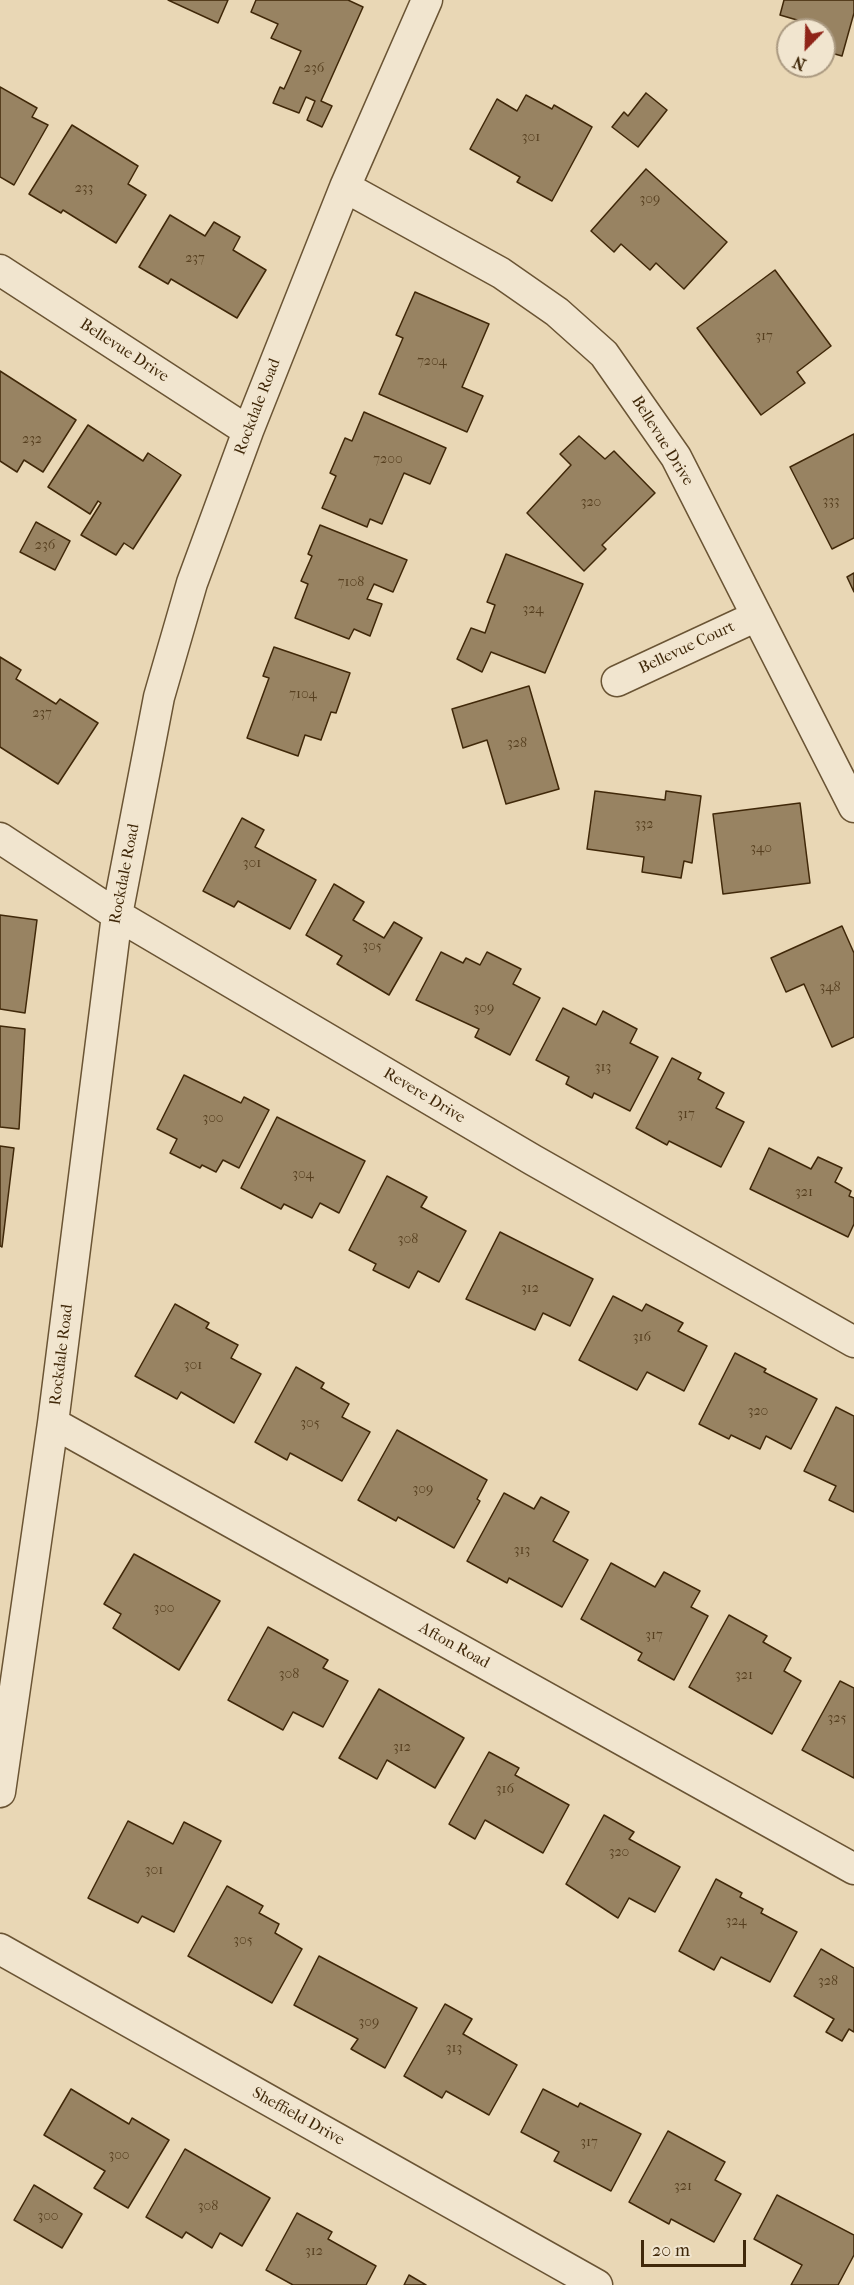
<!DOCTYPE html>
<html>
<head>
<meta charset="utf-8">
<style>
  body { margin:0 }
  #map { position:relative; width:854px; height:2285px; overflow:hidden; background:#e9d7b5; font-family:"IM FELL French Canon",serif }
  canvas { display:block }
  .north { position:absolute; left:776px; top:18px; width:60px; height:60px; box-sizing:border-box; background:#f1e5cf; border:2px solid #aa9980; border-radius:50%; rotate:203deg; font-size:16px; font-weight:700; line-height:24px; text-align:center; color:#402809 }
  .north::after { content:''; display:block; margin:auto; width:21px; height:27px; background:#8f2418; clip-path:polygon(50% 0,100% 100%,50% 72%,0 100%) }
  .scale { position:absolute; left:641px; top:2240px; width:105px; height:27px; box-sizing:border-box; border:3px solid #402809; border-top:0; padding-left:8px; font-size:18px; line-height:21px; white-space:nowrap; color:#402809; -webkit-text-stroke:4px #f1e5cf; paint-order:stroke }
</style>
</head>
<body>
<div id="map">
<canvas width="854" height="2285"></canvas>
<div class="north">N</div>
<div class="scale">20 m</div>
</div>
<script>
const g = document.querySelector('canvas').getContext('2d');
g.lineJoin = 'round';
function fill(path, color) { g.fillStyle = color; g.fill(path, 'evenodd'); }
const toPath = rows => new Path2D(rows.map(r => 'M' + r).join(''));
function trace(path, color, width, dash) { g.strokeStyle = color; g.lineWidth = width; g.lineCap = dash ? 'butt' : 'round'; g.setLineDash(dash || []); g.stroke(path); }
function write(font, color, halo, rows, align = 'center') {
  g.font = font + ' "IM FELL French Canon",serif'; g.lineWidth = 4.5; g.setLineDash([]); g.textBaseline = 'middle'; g.strokeStyle = halo; g.fillStyle = color; for (const [text, x, y, turn = 0] of rows) {
    g.save(); g.translate(x, y); g.rotate((+turn || 0) * Math.PI / 180); g.textAlign = isNaN(turn) ? turn : align; if (halo) g.strokeText(text, 0, 0); g.fillText(text, 0, 0); g.restore();
  }
}
const building = toPath([
  [168,0,228,0,218,23,168,0],
  [256,0,348,0,363,7,321,101,332,106,322,127,307,120,315,101,306,97,299,113,273,103,280,87,284,89,301,51,271,38,278,24,251,12,256,0],
  [784,0,854,0,854,13,842,56,824,51,824,30,794,30,797,20,780,15,784,0],
  [0,87,37,108,32,117,48,125,14,185,0,177,0,87],
  [646,93,667,110,638,147,612,127,624,112,628,116,646,93],
  [526,95,552,109,554,105,592,127,552,201,517,182,520,177,470,149,497,99,517,111,526,95],
  [72,125,138,166,128,184,146,195,116,243,63,210,61,213,29,194,72,125],
  [646,169,727,242,684,289,656,263,650,270,621,244,614,252,591,231,646,169],
  [170,215,205,236,214,222,240,237,233,250,266,270,237,318,171,279,168,284,139,267,170,215],
  [775,270,831,346,797,372,805,383,761,415,697,328,775,270],
  [415,292,489,324,462,387,483,396,467,432,379,394,403,338,396,335,415,292],
  [0,371,76,420,43,472,24,460,17,472,0,461,0,371],
  [364,412,446,448,430,484,404,473,382,524,370,519,367,527,322,508,336,476,330,473,345,438,352,441,364,412],
  [88,425,143,461,148,453,181,475,133,549,124,543,116,555,81,535,101,503,98,501,90,514,48,487,88,425],
  [854,434,854,538,832,549,790,467,854,434],
  [579,436,605,459,614,451,655,493,602,545,606,549,584,571,527,513,571,465,560,454,579,436],
  [36,522,70,541,55,570,20,552,36,522],
  [320,525,407,560,393,592,374,584,367,599,382,604,370,636,354,629,349,639,295,618,308,584,301,581,312,556,308,554,320,525],
  [506,554,583,584,545,673,491,652,482,672,457,659,471,628,485,633,495,605,487,602,506,554],
  [854,573,854,592,847,577,854,573],
  [274,647,350,673,336,713,331,712,321,740,305,735,298,756,247,738,269,678,263,676,274,647],
  [0,657,21,670,16,679,56,704,60,699,98,723,58,784,0,747,0,657],
  [529,686,559,789,506,804,487,740,463,748,452,709,529,686],
  [595,791,665,800,666,791,701,796,692,863,684,861,681,878,642,872,644,857,587,849,595,791],
  [800,803,810,883,723,894,713,814,800,803],
  [242,818,264,830,255,847,316,880,290,929,238,901,234,907,203,891,242,818],
  [334,884,364,902,353,920,384,938,394,922,422,938,389,995,337,964,342,956,306,935,334,884],
  [0,915,37,920,25,1013,0,1009,0,915],
  [842,926,854,953,854,1037,832,1047,804,984,786,992,771,958,842,926],
  [441,952,463,963,466,958,480,965,487,952,521,969,513,984,540,998,510,1055,475,1037,479,1029,416,1000,441,952],
  [563,1008,596,1025,603,1011,637,1029,630,1043,658,1057,630,1111,594,1093,592,1098,566,1084,569,1077,536,1060,563,1008],
  [0,1026,25,1029,19,1129,0,1127,0,1026],
  [672,1058,701,1073,698,1079,724,1093,716,1108,744,1122,721,1167,669,1141,667,1145,636,1128,672,1058],
  [184,1075,241,1103,244,1097,269,1110,239,1168,223,1160,216,1172,202,1165,200,1168,170,1153,177,1139,157,1129,184,1075],
  [277,1117,365,1161,339,1213,320,1203,312,1218,284,1204,281,1209,241,1188,277,1117],
  [0,1146,14,1148,2,1247,0,1246,0,1146],
  [769,1148,811,1169,818,1157,842,1168,835,1182,851,1191,849,1196,854,1198,854,1224,848,1237,750,1189,769,1148],
  [387,1176,427,1197,421,1207,466,1231,439,1282,418,1271,409,1288,373,1270,376,1264,349,1250,387,1176],
  [500,1232,593,1279,570,1326,543,1313,535,1330,466,1299,500,1232],
  [613,1296,642,1311,646,1304,683,1323,678,1331,707,1346,684,1391,647,1372,637,1390,579,1360,613,1296],
  [175,1304,209,1323,206,1328,238,1345,231,1358,261,1374,234,1423,181,1392,177,1399,135,1376,175,1304],
  [735,1353,766,1369,764,1372,817,1399,791,1449,766,1436,760,1449,731,1435,729,1439,699,1424,735,1353],
  [296,1367,324,1383,321,1388,349,1404,342,1417,370,1432,342,1481,290,1453,287,1460,255,1442,296,1367],
  [836,1407,854,1416,854,1512,829,1500,836,1486,804,1471,836,1407],
  [397,1430,487,1480,477,1499,480,1501,454,1548,398,1517,396,1521,358,1500,397,1430],
  [504,1493,534,1509,541,1497,569,1512,553,1541,588,1560,562,1607,509,1578,507,1583,467,1561,504,1493],
  [134,1554,220,1601,179,1670,113,1628,121,1614,104,1604,134,1554],
  [611,1563,655,1587,664,1572,700,1591,691,1607,708,1616,674,1680,638,1660,642,1653,581,1619,611,1563],
  [729,1615,767,1636,763,1642,791,1658,784,1671,801,1681,772,1734,689,1687,729,1615],
  [268,1627,328,1660,323,1668,348,1681,323,1727,293,1712,283,1730,228,1700,268,1627],
  [840,1681,854,1688,854,1778,802,1750,840,1681],
  [379,1689,464,1738,435,1788,387,1760,377,1779,339,1758,379,1689],
  [489,1752,519,1768,515,1775,569,1805,543,1853,485,1820,475,1839,449,1824,489,1752],
  [604,1815,634,1832,629,1839,680,1867,655,1912,629,1898,618,1918,566,1884,604,1815],
  [128,1821,173,1844,184,1822,221,1841,174,1932,142,1916,138,1923,88,1898,128,1821],
  [716,1879,742,1893,740,1897,763,1909,761,1913,797,1932,770,1982,721,1957,714,1970,679,1951,716,1879],
  [227,1886,263,1906,259,1913,279,1924,275,1933,302,1949,272,2003,188,1956,227,1886],
  [821,1949,854,1968,854,2032,849,2029,842,2041,826,2032,834,2019,794,1996,821,1949],
  [319,1956,417,2008,385,2068,351,2049,358,2039,294,2005,319,1956],
  [445,2004,472,2019,463,2034,517,2065,489,2115,446,2091,442,2098,404,2076,445,2004],
  [71,2089,129,2124,132,2118,169,2140,128,2208,94,2188,105,2171,44,2135,71,2089],
  [543,2089,578,2107,580,2103,641,2134,611,2191,554,2161,559,2152,521,2132,543,2089],
  [668,2131,725,2162,715,2180,741,2194,714,2242,671,2219,669,2224,629,2202,668,2131],
  [185,2149,270,2198,242,2246,220,2233,212,2248,186,2232,182,2238,146,2217,185,2149],
  [34,2185,82,2214,62,2248,14,2220,34,2185],
  [777,2195,854,2235,854,2255,838,2285,791,2285,802,2265,754,2239,777,2195],
  [297,2213,332,2232,328,2239,376,2266,366,2285,293,2285,266,2270,297,2213],
  [409,2275,426,2285,404,2285,409,2275]
]);
const street = toPath([
  [345,187,501,273,557,312,604,354,676,457,854,807],
  [0,270,248,431],
  [617,681,757,616],
  [0,838,117,915,533,1160,854,1342],
  [53,1423,854,1869],
  [0,1792,53,1423,117,915,159,697,192,583,248,431,345,187,427,0],
  [0,1949,597,2285]
]);
const numberNames = [
  ["236",314,69],
  ["301",531,138],
  ["233",84,189],
  ["309",650,200],
  ["237",195,259],
  ["317",764,337],
  ["7204",432,362],
  ["232",32,440],
  ["7200",388,460],
  ["333",831,502],
  ["320",591,503],
  ["236",45,546],
  ["7108",351,583],
  ["324",533,610],
  ["7104",303,695],
  ["237",42,714],
  ["328",517,744],
  ["332",644,825],
  ["340",761,849],
  ["301",252,864],
  ["305",372,947],
  ["348",830,988],
  ["309",484,1009],
  ["313",603,1068],
  ["317",686,1115],
  ["300",213,1119],
  ["304",303,1175],
  ["321",804,1193],
  ["308",408,1240],
  ["312",530,1289],
  ["316",642,1338],
  ["301",193,1366],
  ["320",758,1412],
  ["305",310,1424],
  ["309",423,1490],
  ["313",522,1551],
  ["300",164,1609],
  ["317",654,1636],
  ["308",289,1675],
  ["321",744,1676],
  ["325",837,1719],
  ["312",402,1748],
  ["316",505,1790],
  ["320",619,1853],
  ["301",154,1871],
  ["324",736,1922],
  ["305",243,1941],
  ["328",828,1982],
  ["309",369,2023],
  ["313",454,2049],
  ["317",589,2143],
  ["300",119,2156],
  ["321",683,2187],
  ["308",208,2207],
  ["300",48,2217],
  ["312",314,2252]
];
const streetNames = [
  ["Bellevue Drive",124,351,33],
  ["Rockdale Road",258,407,-69],
  ["Bellevue Drive",662,441,58],
  ["Bellevue Court",687,648,-25],
  ["Rockdale Road",125,874,-79],
  ["Revere Drive",424,1096,31],
  ["Rockdale Road",62,1355,-83],
  ["Afton Road",454,1646,29],
  ["Sheffield Drive",298,2117,29]
];
fill(building, '#988362');
trace(building, '#402809', 1.5);
trace(street, '#6a5434', 33);
trace(street, '#f1e5cf', 30);
write('14px', '#563f1f', null, numberNames);
write('16px', '#402809', '#f1e5cf', streetNames);
</script>
</body>
</html>
